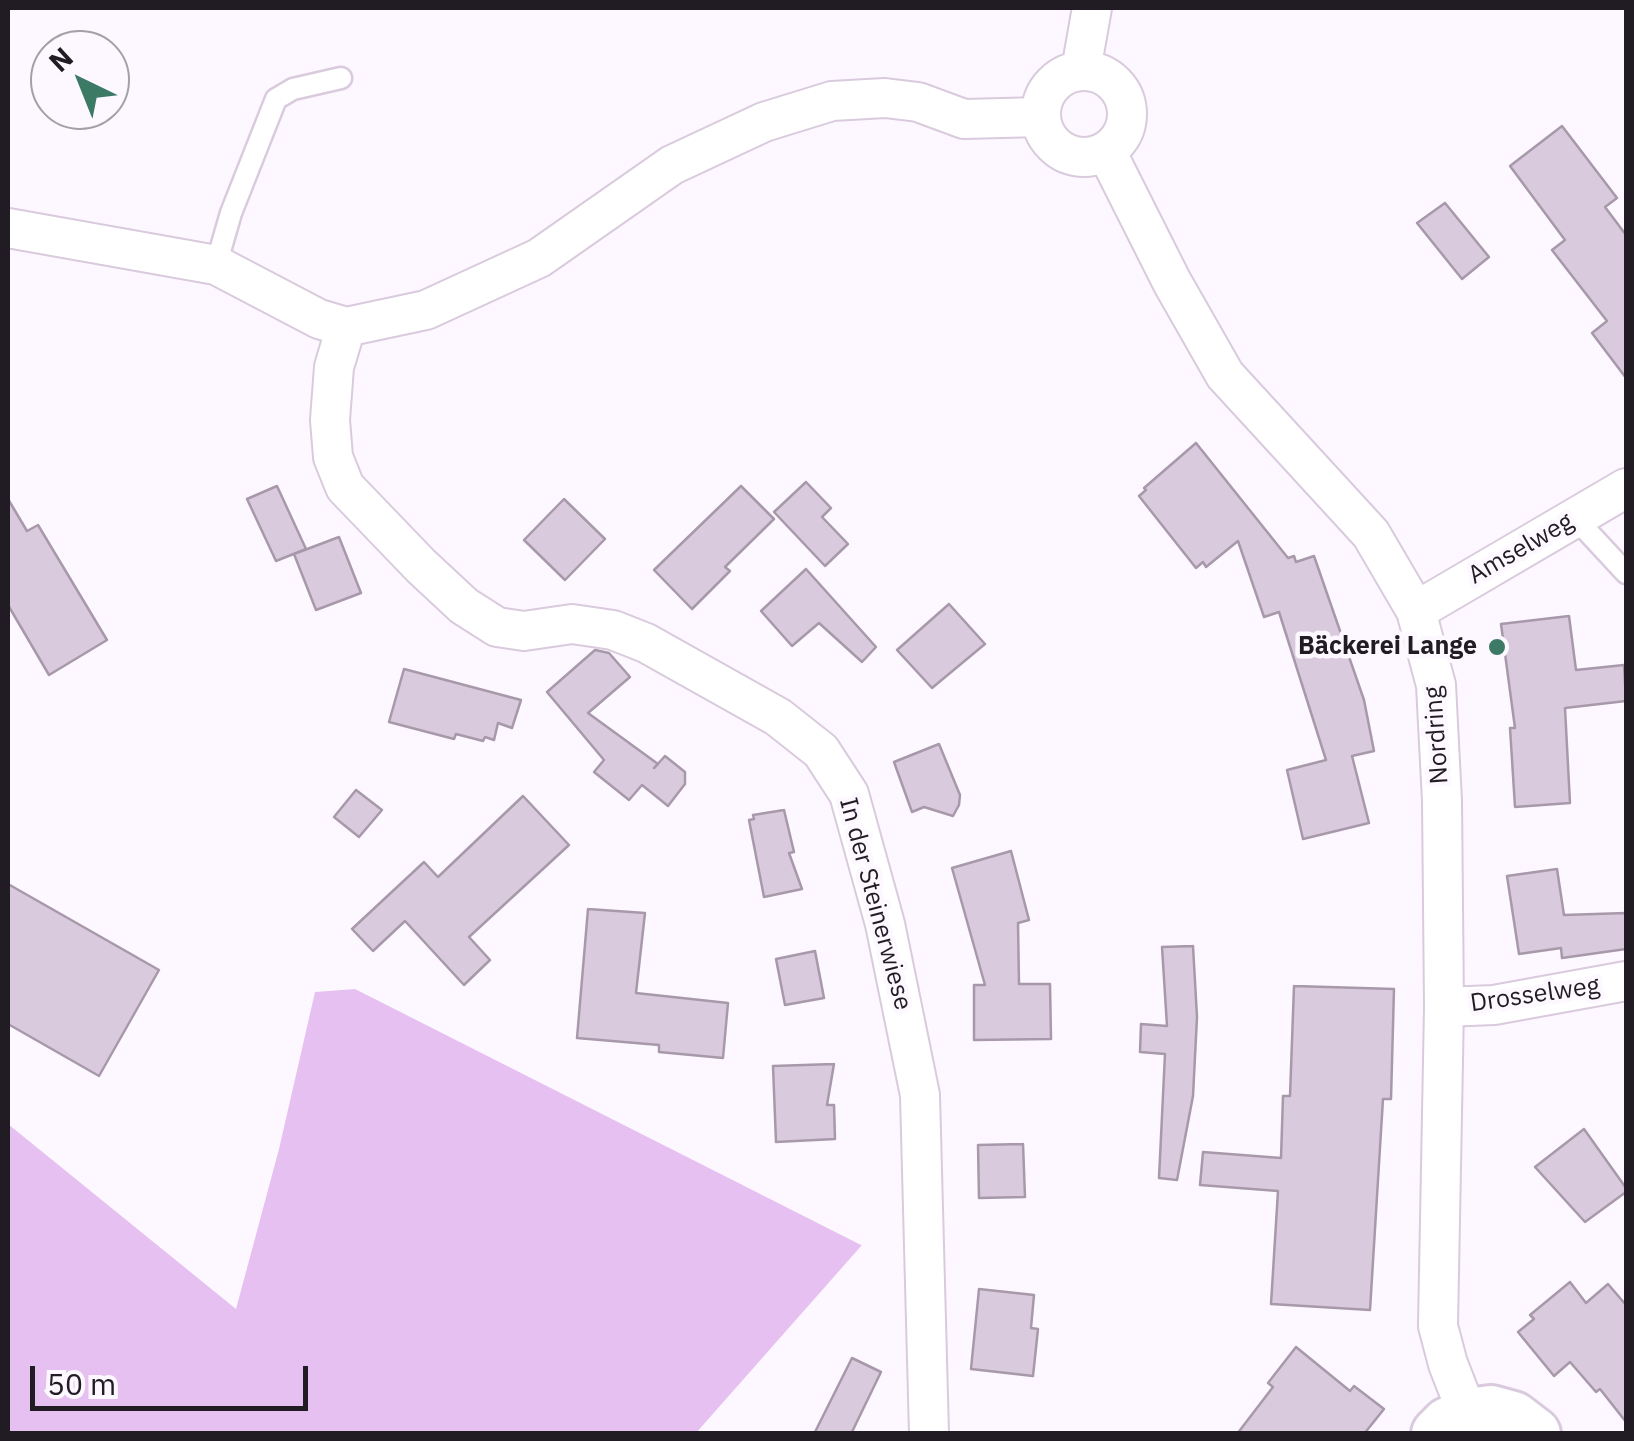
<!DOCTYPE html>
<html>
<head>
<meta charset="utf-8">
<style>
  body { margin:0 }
  #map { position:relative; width:1634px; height:1441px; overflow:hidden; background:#fdf8ff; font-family:"IBM Plex Sans",sans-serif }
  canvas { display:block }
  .frame { position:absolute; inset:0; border:10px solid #211c23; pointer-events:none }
  .north { position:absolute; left:30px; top:30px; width:100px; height:100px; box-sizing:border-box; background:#fdf8ff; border:2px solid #a5a0a7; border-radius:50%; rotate:317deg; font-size:28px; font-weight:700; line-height:40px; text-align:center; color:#211c23 }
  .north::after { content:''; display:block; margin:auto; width:35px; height:45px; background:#3d7a66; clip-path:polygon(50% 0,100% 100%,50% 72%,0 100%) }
  .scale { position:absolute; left:30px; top:1366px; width:278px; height:45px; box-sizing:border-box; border:5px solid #211c23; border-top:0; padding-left:12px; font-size:30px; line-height:35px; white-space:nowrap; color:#211c23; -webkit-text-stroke:8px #fdf8ff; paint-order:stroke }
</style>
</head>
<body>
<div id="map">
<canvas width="1634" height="1441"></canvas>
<div class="frame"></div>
<div class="north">N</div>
<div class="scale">50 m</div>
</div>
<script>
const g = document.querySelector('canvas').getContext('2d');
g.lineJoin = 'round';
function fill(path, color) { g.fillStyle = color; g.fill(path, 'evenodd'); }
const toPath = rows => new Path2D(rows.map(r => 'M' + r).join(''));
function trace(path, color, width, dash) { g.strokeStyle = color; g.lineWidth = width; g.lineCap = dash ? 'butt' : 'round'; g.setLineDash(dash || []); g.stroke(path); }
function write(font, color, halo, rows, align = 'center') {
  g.font = font + ' "IBM Plex Sans",sans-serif'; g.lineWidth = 9; g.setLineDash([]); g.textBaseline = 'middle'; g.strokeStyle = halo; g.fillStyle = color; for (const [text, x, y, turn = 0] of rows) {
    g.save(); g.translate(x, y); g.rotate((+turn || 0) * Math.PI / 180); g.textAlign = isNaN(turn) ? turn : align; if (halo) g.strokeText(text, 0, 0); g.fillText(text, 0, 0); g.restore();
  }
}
const green = toPath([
  [355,989,861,1245,862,1245,696,1433,8,1433,8,1124,236,1309,279,1149,315,992]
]);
const building = toPath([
  [1562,126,1617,198,1605,207,1626,235,1626,378,1592,333,1607,321,1552,250,1565,240,1510,166,1562,126],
  [1445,203,1489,257,1462,279,1417,223,1445,203],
  [1196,443,1288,558,1294,556,1296,562,1314,556,1364,700,1374,751,1352,756,1369,823,1303,839,1287,770,1326,760,1279,612,1264,617,1238,541,1206,567,1203,562,1196,568,1139,496,1146,490,1144,488,1196,443],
  [806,482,831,508,822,517,848,544,825,566,774,512,806,482],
  [277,486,306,549,276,561,247,499,277,486],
  [741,486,774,519,725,567,730,571,692,609,654,570,741,486],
  [8,499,27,531,38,525,107,640,49,675,8,605,8,499],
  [564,499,605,539,565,580,524,540,564,499],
  [339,537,361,593,316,610,294,554,339,537],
  [806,569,876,647,862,662,819,623,792,646,761,611,806,569],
  [949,604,985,644,932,688,897,650,949,604],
  [1569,616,1576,670,1624,665,1626,701,1565,708,1570,803,1515,807,1510,728,1515,728,1501,624,1569,616],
  [595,650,609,653,630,677,588,713,658,764,654,768,665,756,685,772,685,784,668,806,642,785,629,800,594,772,604,760,547,692,595,650],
  [404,669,521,700,512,728,498,723,494,740,485,737,483,741,456,734,454,739,389,722,404,669],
  [939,744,960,795,959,805,953,816,924,807,912,812,894,762,939,744],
  [356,790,382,810,359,837,334,817,356,790],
  [523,796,569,845,469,937,490,960,464,985,405,921,373,951,352,929,424,862,438,877,523,796],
  [784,810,794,852,789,853,802,889,764,897,749,820,754,819,753,815,784,810],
  [1011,851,1029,920,1018,923,1019,984,1050,984,1051,1039,974,1040,974,985,985,985,952,868,1011,851],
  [1557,869,1564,915,1626,913,1626,949,1562,958,1561,948,1519,954,1507,876,1557,869],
  [8,884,159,970,99,1076,8,1024,8,884],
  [588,909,645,913,636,993,728,1003,723,1058,659,1052,659,1045,577,1038,588,909],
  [1193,946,1197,1017,1193,1096,1177,1180,1159,1178,1165,1054,1140,1052,1141,1024,1167,1026,1162,947,1193,946],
  [815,951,824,998,785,1005,776,959,815,951],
  [1294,986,1394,989,1391,1099,1383,1099,1370,1310,1271,1304,1278,1191,1200,1185,1203,1152,1281,1158,1283,1096,1290,1096,1294,986],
  [834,1064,827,1105,834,1105,835,1139,776,1142,773,1066,834,1064],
  [1584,1129,1626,1188,1626,1192,1585,1222,1535,1167,1584,1129],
  [1023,1144,1025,1197,979,1198,978,1145,1023,1144],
  [1570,1282,1586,1303,1608,1284,1626,1305,1626,1422,1600,1389,1596,1392,1570,1362,1554,1376,1518,1332,1534,1319,1530,1315,1570,1282],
  [979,1289,1034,1295,1031,1328,1038,1329,1033,1376,971,1369,979,1289],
  [1296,1347,1350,1391,1354,1386,1384,1409,1364,1434,1237,1434,1273,1387,1268,1383,1296,1347],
  [852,1358,881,1372,851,1434,814,1434,852,1358]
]);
const lane = toPath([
  [216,265,231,213,276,99,293,89,341,78],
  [1575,518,1626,573]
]);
const street = toPath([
  [1081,70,1092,8],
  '1041 114a43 43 0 1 1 86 0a43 43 0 1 1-86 0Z',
  [1106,151,1172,282,1225,375,1371,534,1416,611,1436,685,1442,801,1444,1007,1438,1326,1448,1364,1468,1415],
  [8,228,216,265,319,319,346,327,426,310,539,258,672,165,764,122,832,101,885,98,918,102,964,119,1041,117],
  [346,327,334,367,330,420,333,457,345,487,421,566,464,606,497,627,524,631,572,624,613,630,646,643,778,717,821,751,849,794,885,924,920,1095,929,1434],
  [1416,611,1626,488],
  [1444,1007,1494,1005,1626,981]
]);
const secondary = toPath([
  [1438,1434,1448,1424,1468,1415,1491,1412,1513,1418,1534,1434]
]);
const markers = [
  [1497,647,10,"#3d7a66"]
];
const streetNames = [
  ["Amselweg",1521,549,-30],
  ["Nordring",1437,735,-94],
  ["In der Steinerwiese",875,904,75],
  ["Drosselweg",1535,995,-8]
];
const poiNames = [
  ["Bäckerei Lange",1477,647]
];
fill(green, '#e6c0f0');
fill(building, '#d9cbdd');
trace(building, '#a799aa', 2.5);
trace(lane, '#d9cbdd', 25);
trace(street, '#d9cbdd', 42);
trace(secondary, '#d9cbdd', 58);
trace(lane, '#fff', 20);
trace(street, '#fff', 38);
trace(secondary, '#fff', 52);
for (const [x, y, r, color] of markers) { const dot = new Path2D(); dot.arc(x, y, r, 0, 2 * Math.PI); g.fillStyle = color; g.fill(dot); trace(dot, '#fdf8ff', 4); }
write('25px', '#211c23', '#fdf8ff', streetNames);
write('bold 25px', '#211c23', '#fdf8ff', poiNames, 'right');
</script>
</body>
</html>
